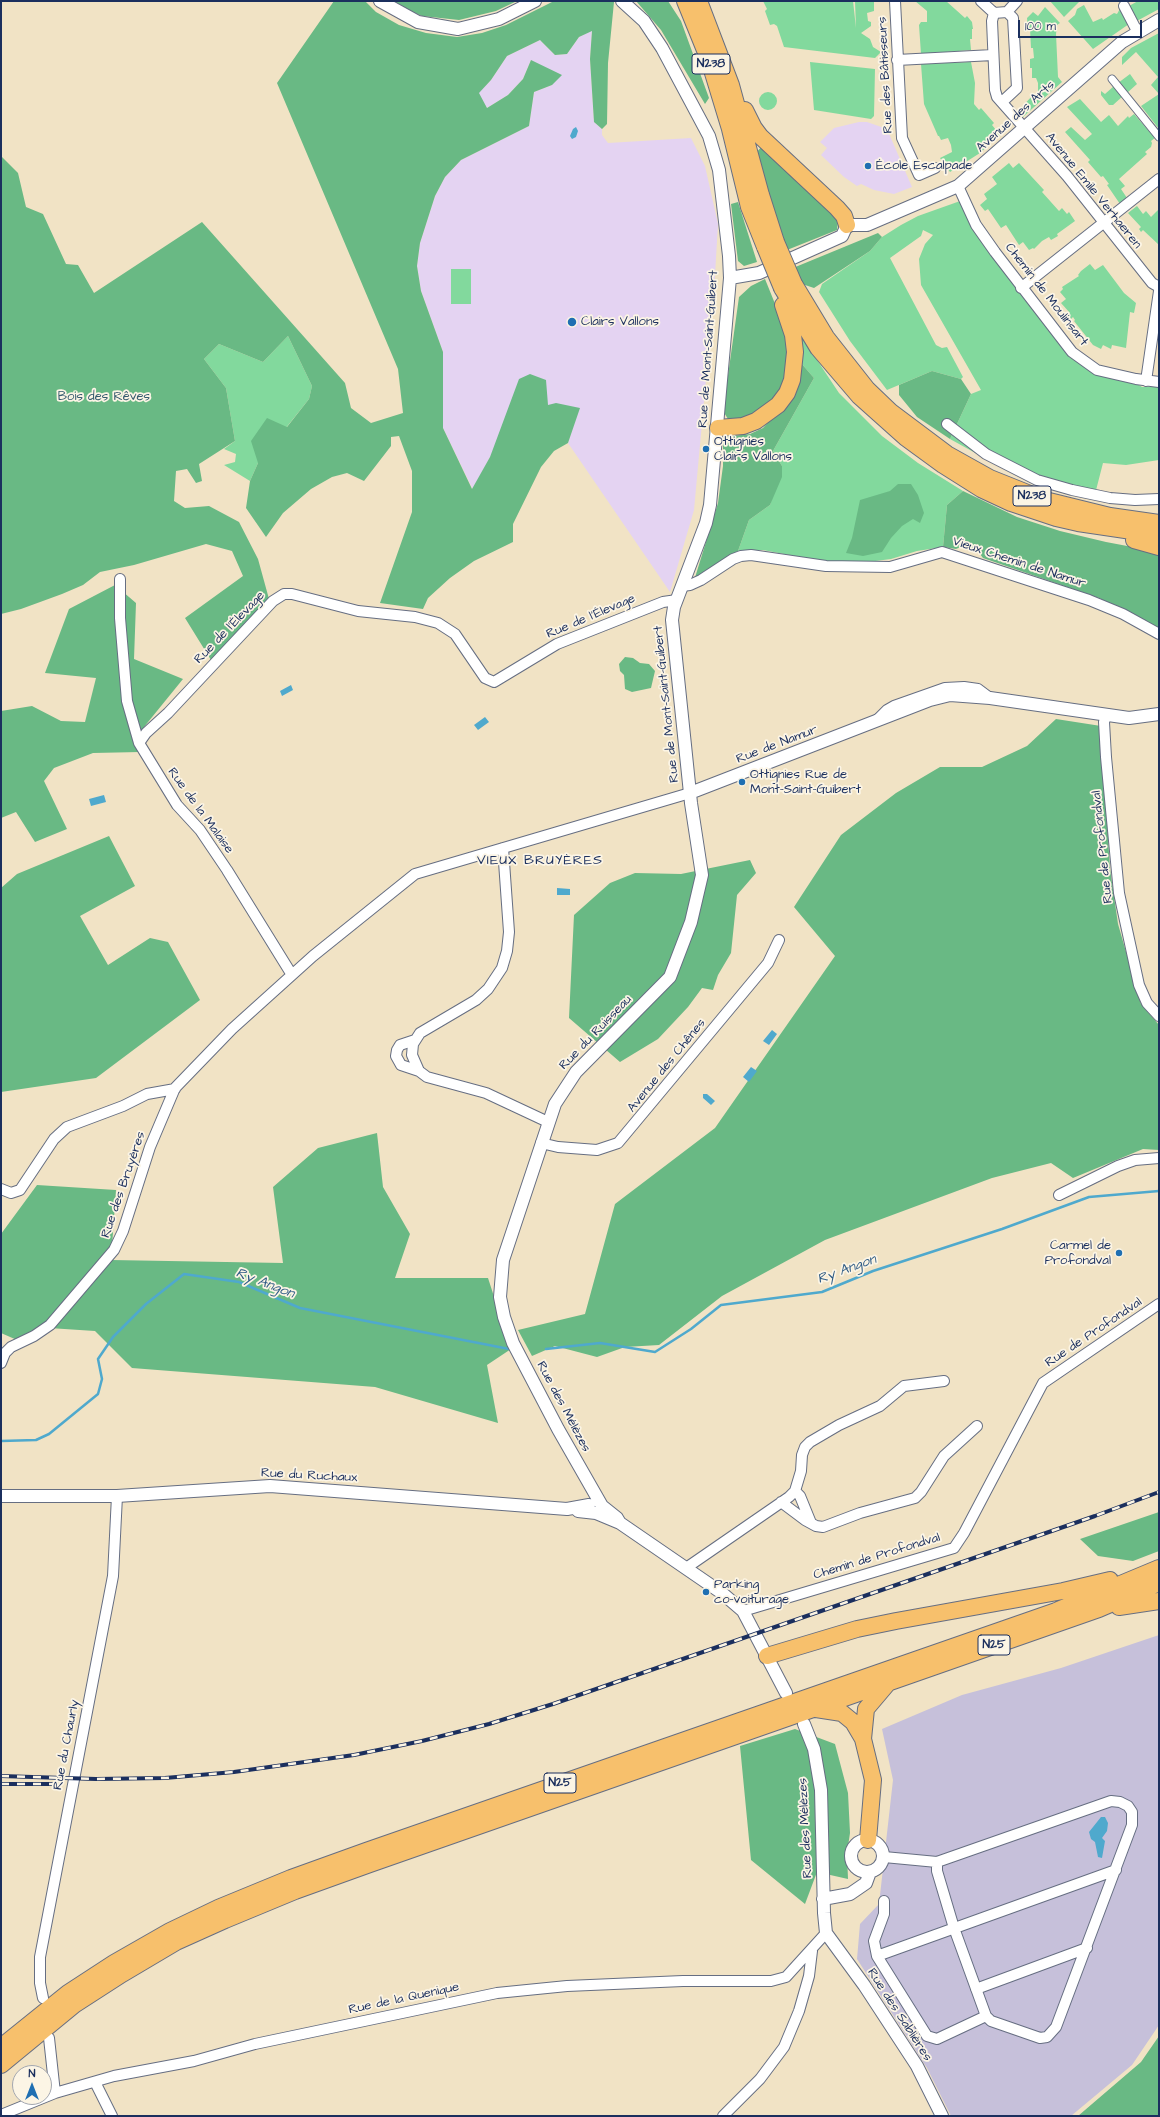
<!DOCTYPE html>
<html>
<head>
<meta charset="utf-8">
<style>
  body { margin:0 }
  #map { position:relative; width:1160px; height:2117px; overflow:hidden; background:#f1e3c5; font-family:"Architects Daughter",sans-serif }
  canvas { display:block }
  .frame { position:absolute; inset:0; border:2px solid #1b2f5e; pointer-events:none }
  .north { position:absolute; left:12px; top:2065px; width:40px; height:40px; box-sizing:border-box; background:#fcf5e5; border:1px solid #a2a6af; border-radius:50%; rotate:0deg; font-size:11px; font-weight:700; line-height:16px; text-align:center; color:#1b2f5e }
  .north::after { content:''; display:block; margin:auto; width:14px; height:18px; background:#1f6fb2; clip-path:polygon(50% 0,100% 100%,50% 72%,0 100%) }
  .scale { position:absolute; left:1018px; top:20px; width:124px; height:18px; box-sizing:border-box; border:2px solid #1b2f5e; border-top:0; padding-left:5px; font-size:12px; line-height:14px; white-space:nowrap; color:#1b2f5e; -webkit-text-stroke:3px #fcf5e5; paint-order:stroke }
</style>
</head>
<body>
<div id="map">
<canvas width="1160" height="2117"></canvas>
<div class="frame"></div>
<div class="north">N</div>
<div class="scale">100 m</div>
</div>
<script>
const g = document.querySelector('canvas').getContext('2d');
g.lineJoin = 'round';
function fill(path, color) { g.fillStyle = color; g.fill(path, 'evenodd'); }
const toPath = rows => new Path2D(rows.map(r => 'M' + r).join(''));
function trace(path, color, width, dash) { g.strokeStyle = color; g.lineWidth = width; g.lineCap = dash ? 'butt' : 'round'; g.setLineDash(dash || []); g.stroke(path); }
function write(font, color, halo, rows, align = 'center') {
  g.font = font + ' "Architects Daughter",sans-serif'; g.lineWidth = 3.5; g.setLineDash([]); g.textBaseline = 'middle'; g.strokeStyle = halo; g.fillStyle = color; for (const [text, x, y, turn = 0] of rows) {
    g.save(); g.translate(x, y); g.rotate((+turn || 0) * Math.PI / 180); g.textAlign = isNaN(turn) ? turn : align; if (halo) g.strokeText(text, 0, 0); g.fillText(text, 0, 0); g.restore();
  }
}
const built = toPath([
  [592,30,590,59,594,122,602,129,602,135,608,143,691,138,705,166,718,224,714,292,694,510,670,592,568,443,579,408,490,457,473,490,443,428,443,352,421,291,417,266,420,243,435,196,445,177,461,160,529,126,534,92,552,85,531,60,523,79,508,95,487,108,478,93,491,80,507,56,540,40,555,55,567,54,579,37],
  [859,122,867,122,887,129,912,187,894,194,874,190,861,184,857,186,844,177,821,155,827,148,820,142,834,128]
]);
const industrial = toPath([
  [1159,1635,1159,2025,1132,2065,1071,2116,951,2116,927,2068,857,1959,860,1924,879,1904,893,1780,882,1729,962,1695,1061,1668]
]);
const green = toPath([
  [763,1,853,1,856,28,858,32,856,28,855,1,874,1,874,11,867,13,868,21,871,22,871,26,861,33,870,39,873,47,881,52,875,58,784,47,777,26,774,24,770,25,765,11,767,9],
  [915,1,946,1,965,18,967,16,972,22,973,29,972,29,972,39,970,39,971,50,921,54,919,25,921,22,927,22,927,11],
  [1050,1,1080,1,1064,17],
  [1138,1,1159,1,1159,9,1135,22,1129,6],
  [1084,5,1093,22,1102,18,1103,20,1114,13,1117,14,1121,7,1129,24,1093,49,1068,21,1075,15,1077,9],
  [1045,7,1060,23,1057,25,1056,34,1058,77,1062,82,1023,117,1018,111,1033,95,1035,97,1038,94,1038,83,1036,78,1032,78,1032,68,1030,68,1030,59,1034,58,1033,48,1031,48,1030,29,1028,29,1027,18,1033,12,1038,16],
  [1159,33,1159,129,1141,106,1159,94,1151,85,1158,77,1136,52,1122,65,1122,57,1131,48],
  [810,62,875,69,874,116,871,119,814,110],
  [971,62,975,83,974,104,979,110,981,108,994,123,992,125,1000,135,980,153,950,172,940,158,952,152,951,145,948,138,941,140,939,136,938,136,924,104,921,64],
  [1130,74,1137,84,1127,93,1118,83],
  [1114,86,1123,96,1113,105,1109,105,1101,95,1101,91,1105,94],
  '759 101a9 9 0 1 1 18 0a9 9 0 1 1-18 0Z',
  [1080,99,1101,122,1109,115,1118,126,1128,116,1129,118,1134,114,1155,138,1151,141,1152,143,1151,147,1145,152,1147,154,1119,179,1125,186,1121,189,1127,198,1120,204,1107,185,1109,184,1103,176,1101,177,1088,162,1090,160,1065,132,1071,127,1085,140,1092,134,1067,107],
  [1009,163,1013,168,1019,163,1044,190,1042,192,1059,211,1062,208,1067,214,1069,212,1075,221,1057,234,1058,236,1051,240,1049,237,1042,241,1034,249,1033,248,1029,250,1023,242,1019,245,1006,225,1001,228,988,209,985,211,980,205,987,199,984,194,997,184,992,177],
  [963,200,1019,292,1075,359,1133,381,1142,387,1159,386,1159,460,1126,465,1103,463,1094,498,1049,487,1017,476,950,439,971,394,981,390,921,285,919,259,925,244,933,235,923,230,921,236,890,258,936,345,942,348,947,347,963,377,961,379,932,371,887,390,850,341,819,292,822,284,870,251,882,237,901,225,918,216],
  [1137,206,1143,214,1146,211,1151,217,1159,209,1159,245,1143,230,1141,232,1139,229,1141,227,1128,213],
  [1090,264,1095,270,1103,265,1124,293,1136,303,1134,313,1130,312,1126,348,1112,345,1111,349,1103,345,1101,349,1093,345,1074,321,1075,320,1073,317,1071,319,1068,315,1070,313,1061,303,1066,299,1060,292,1063,289,1062,287,1079,276,1078,275,1081,271],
  [451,269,471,269,471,304,451,304],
  [288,336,312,386,309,399,258,463,250,481,224,465,235,462,236,454,224,449,235,441,226,388,204,359,219,344,263,362],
  [801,336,839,393,882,436,918,463,963,491,947,505,943,547,917,551,891,559,860,563,826,562,763,550,738,551,749,520,770,505,782,466,773,451,814,378,801,363]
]);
const forest = toPath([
  [334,1,365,1,376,12,399,25,426,33,457,37,482,33,506,25,554,1,614,2,608,63,607,124,602,129,594,122,590,59,592,31,579,37,567,54,555,55,540,40,507,56,491,80,479,93,487,108,508,95,523,79,531,60,562,75,552,85,534,92,529,126,461,160,445,177,435,196,420,243,417,266,421,291,443,352,443,428,472,489,490,457,519,379,530,374,546,380,548,405,556,403,580,408,568,443,554,451,541,467,513,524,513,542,474,561,450,578,428,598,423,609,380,603,412,512,412,471,399,436,391,437,391,446,364,481,347,473,332,477,311,489,283,513,266,537,246,508,250,481,258,463,251,441,267,418,287,427,309,399,312,386,288,336,263,362,219,344,204,359,226,388,235,441,199,464,202,481,196,483,187,469,176,471,174,501,185,508,209,506,239,522,258,559,269,599,211,660,185,618,243,576,232,551,206,544,134,565,100,572,83,585,62,594,21,609,1,614,1,156,18,173,26,207,43,214,66,264,78,265,94,293,202,222,345,383,351,408,371,423,403,413,398,369,277,83],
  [390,1,517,1,496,11,459,20,422,16],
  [636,1,668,1,681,21,709,98,705,104,661,30],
  [763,145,830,212,838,222,837,230,787,250,755,154],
  [738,202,757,262,744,266,738,261,731,204],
  [878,233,882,237,870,251,814,288,802,284,793,268],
  [765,279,784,326,790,351,788,373,776,399,750,420,728,419,723,411,739,297,751,286],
  [801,363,814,378,773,451,782,466,782,477,770,505,749,520,738,551,705,571,693,584,718,503,723,466,723,437,750,434,763,428,773,417],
  [932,371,961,379,971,394,950,439,917,417,899,395,899,385],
  [898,484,911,484,918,495,924,513,920,523,913,519,902,526,891,538,882,552,863,556,846,553,852,538,860,500,890,491],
  [963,491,1017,517,1060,531,1106,542,1159,552,1159,628,1099,598,983,558,977,550,963,546,956,549,943,547,947,505],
  [115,585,136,603,134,659,183,679,144,727,140,752,93,753,54,768,44,781,67,829,35,842,16,812,1,818,1,711,32,706,61,721,85,722,96,678,45,673,69,609],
  [625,657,633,658,640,663,649,664,655,671,651,688,632,692,625,689,624,675,620,671,619,664],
  [1056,719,1101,726,1110,869,1118,924,1141,1004,1159,1025,1159,1150,1143,1149,1073,1178,1051,1163,992,1178,825,1240,722,1296,659,1345,625,1347,597,1357,555,1346,532,1356,518,1330,585,1314,615,1204,715,1128,835,956,794,907,841,835,896,793,940,767,982,767,1027,746],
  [109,836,135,886,80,916,108,965,150,938,168,942,200,1000,96,1078,1,1092,1,888,17,874],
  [750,860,756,873,737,895,731,953,718,975,713,990,702,988,688,1007,658,1039,620,1062,569,1018,574,915,610,883,635,873,681,874],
  [377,1133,383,1187,410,1234,395,1278,488,1278,511,1349,487,1365,498,1423,375,1387,132,1368,95,1331,49,1328,17,1340,1,1333,1,1234,37,1185,116,1190,111,1260,283,1263,273,1187,318,1148],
  [1159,1512,1159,1551,1133,1561,1098,1556,1080,1539],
  [795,1729,835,1744,848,1793,850,1833,847,1853,848,1879,817,1872,805,1904,751,1860,740,1746],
  [1159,2036,1159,2116,1078,2116,1141,2062]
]);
const water = toPath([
  [576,127,578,131,576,137,572,139,570,136,573,129],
  [291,685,293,690,282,696,280,691],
  [485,717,489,722,478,730,474,725],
  [104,795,106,802,91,806,89,799],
  [557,888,570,889,570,895,557,895],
  [772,1030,777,1034,769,1045,763,1041],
  [751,1067,757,1071,749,1082,743,1077],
  [707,1094,715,1101,711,1105,703,1098,703,1094],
  [1101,1817,1105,1817,1108,1823,1107,1831,1102,1838,1105,1841,1102,1858,1098,1857,1095,1842,1091,1839,1089,1832]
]);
const stream = toPath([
  [546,1349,600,1343,655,1352,691,1329,721,1305,822,1292,873,1271,1002,1229,1089,1197,1159,1191],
  [1,1441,36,1440,49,1434,98,1394,102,1379,98,1359,113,1337,146,1304,184,1274,239,1282,300,1308,509,1349]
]);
const pedestrian = toPath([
  [1112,79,1159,137]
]);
const minor = toPath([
  [895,1,902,138,919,175,935,168],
  [981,1,994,13],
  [1124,6,1137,31],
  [1007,12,1017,1],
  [897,60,993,55],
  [1002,102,1017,88,1013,18,1007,12,994,13,992,21,995,90,997,97,1067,176,1152,283,1159,287],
  [958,186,976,225,995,252,1072,352,1097,370,1136,379,1159,382],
  [1021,288,1159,179],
  [1146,381,1159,291],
  [947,424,986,454,1037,480,1072,490,1110,498,1135,500,1159,499],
  [120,579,120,618,127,701,139,743,177,805,200,830,227,870,292,975],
  [682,586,690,585,701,580,733,559,741,556,751,555,826,566,890,567,942,552,1089,600,1123,614,1159,634],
  [1106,716,1104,722,1106,757,1119,893,1139,985,1147,1003,1159,1016],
  [877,720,887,710,894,706,945,688,964,687,978,689,990,698],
  [139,743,146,733,168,713,273,601,284,594,292,594,358,611,415,617,438,623,455,634,485,678,494,682,557,644,663,602,677,600],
  [503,848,509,932,507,951,502,968,488,989,476,1000,420,1033,413,1044,412,1055,419,1071,427,1077,486,1093,548,1122],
  [415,1040,400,1045,397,1050,396,1056,401,1065,419,1071],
  [541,1143,558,1147,597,1150,618,1143,768,963,779,940],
  [1,1189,11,1193,20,1190,54,1139,67,1127,123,1106,147,1094,175,1089],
  [1059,1195,1118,1166,1135,1160,1159,1158],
  [1,1363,5,1353,11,1347,34,1336,50,1325,114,1250,123,1231,150,1147,175,1088,232,1029,313,956,415,874,690,793],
  [795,1491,800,1496,811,1523],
  [781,1502,805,1520,816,1526,823,1527,860,1513,915,1498,921,1492,944,1456,977,1426],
  [686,1568,789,1497,795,1491,801,1471,802,1455,805,1447,810,1442,839,1425,880,1406,904,1386,944,1381],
  [743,1611,954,1548,964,1533,1043,1383,1159,1304],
  [884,1857,937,1862,1111,1801,1120,1802,1128,1806,1132,1812,1132,1825,1056,2027,1047,2037,1040,2038,991,2021,986,2016,954,1928,937,1871,937,1862],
  [884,1901,884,1914,874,1941,877,1956,927,2036,937,2039,986,2016],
  [877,1956,1116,1870],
  [976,1989,1087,1948],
  [43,1998,40,1983,40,1957,113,1576,117,1496],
  [49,2038,55,2093],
  [95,2082,112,2116],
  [1,2115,55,2093,114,2076,194,2061,255,2044,497,1993,567,1986,683,1981,771,1981,786,1977,826,1933],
  [723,2116,760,2079,784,2047,799,2011,809,1976,812,1951]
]);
const tertiary = toPath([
  [380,1,418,22,458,29,499,19,535,1],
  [730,278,759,273,842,236,847,225,867,225,958,186,1122,42,1159,20],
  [690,793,930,700,950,695,990,698,1129,718,1159,714],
  [1,1496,117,1496,270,1486,567,1509,589,1505],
  [578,1511,596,1513,620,1523,722,1593,743,1611,786,1693],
  [620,1523,617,1518,602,1506,558,1429,513,1343,504,1317,500,1297,503,1260,555,1104,576,1072,670,977,691,922,702,875,691,803,672,620,674,607,706,523,710,505,730,278,729,256,719,170,709,136,662,48,644,21,622,1],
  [804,1724,814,1749,821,1790,824,1913,826,1933,864,1985,917,2066,942,2116],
  '851 1856a16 16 0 1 1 32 0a16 16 0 1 1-32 0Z',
  [823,1899,850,1894,866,1883,870,1872]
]);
const trunk = toPath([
  [685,1,709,60,730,129,749,207,765,247],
  [699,1,731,85,761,195,776,242],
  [745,110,754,128,760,136,837,208,844,216,847,225],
  [794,284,826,337,867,389,891,412,947,454,990,478,1045,500,1110,516,1159,523],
  [782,288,818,348,859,396,906,438,943,465,981,489,1011,503,1056,518,1078,523,1159,535],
  [718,428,743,426,756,421,778,405,787,393,792,380,795,352,793,335,783,305],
  [1134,540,1159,547],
  [1119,1607,1159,1601],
  [767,1656,857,1629,896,1621,1063,1591,1110,1580],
  [816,1709,842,1713,853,1722,863,1739,873,1780,868,1840],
  [863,1739,866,1709,888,1683],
  [1,2047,68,1993,114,1963,170,1931,218,1908,291,1878,366,1851,1056,1611,1159,1568],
  [1,2065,74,2005,122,1974,176,1942,225,1920,295,1891,370,1864,1099,1609,1159,1583]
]);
const rail = toPath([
  [1,1776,96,1779,165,1778,234,1772,354,1755,422,1741,489,1724,553,1704,1095,1516,1159,1492],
  [1,1784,55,1784]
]);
const trunkBridge = toPath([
  [776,242,794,284],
  [765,247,782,288]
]);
const markers = [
  [868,166,4,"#1f6fb2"],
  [572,322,5,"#1f6fb2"],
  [706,449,4,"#1f6fb2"],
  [742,782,4,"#1f6fb2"],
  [1119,1253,4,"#1f6fb2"],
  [706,1592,4,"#1f6fb2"]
];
const shields = [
  [711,64,38],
  [1032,496,38],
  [994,1645,32],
  [560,1783,32]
];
const shieldNames = [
  ["N238",711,64],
  ["N238",1032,496],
  ["N25",994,1645],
  ["N25",560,1783]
];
const streetNames = [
  ["Rue des Bâtisseurs",886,75,-93],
  ["Avenue des Arts",1016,117,-42],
  ["Avenue Emile Verhaeren",1093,191,51],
  ["Chemin de Moulinsart",1046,295,52],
  ["Rue de Mont-Saint-Guibert",709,349,-86],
  ["Vieux Chemin de Namur",1019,563,18],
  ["Rue de l'Élevage",591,617,-23],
  ["Rue de l'Élevage",230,628,-46],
  ["Rue de Mont-Saint-Guibert",667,704,-96],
  ["Rue de Namur",777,745,-21],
  ["Rue de la Malaise",200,811,54],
  ["Rue de Profondval",1103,847,-96],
  ["Rue du Ruisseau",596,1033,-46],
  ["Avenue des Chênes",667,1066,-51],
  ["Rue des Bruyères",124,1185,-71],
  ["Rue de Profondval",1094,1333,-34],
  ["Rue des Mélèzes",563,1407,62],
  ["Rue du Ruchaux",309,1476,3],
  ["Chemin de Profondval",877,1557,-17],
  ["Rue du Chaurly",67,1745,-79],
  ["Rue des Mélèzes",806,1828,-93],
  ["Rue de la Quenique",404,1999,-12],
  ["Rue des Sablières",899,2015,57]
];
const poiNames = [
  ["École Escalpade",876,166],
  ["Clairs Vallons",581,322],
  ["Ottignies",714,442],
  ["Clairs Vallons",714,457],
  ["Ottignies Rue de",750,775],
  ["Mont-Saint-Guibert",750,790],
  ["Carmel de",1111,1246,"right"],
  ["Profondval",1111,1261,"right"],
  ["Parking",714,1585],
  ["co-voiturage",714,1600]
];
const parkNames = [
  ["Bois des Rêves",104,397]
];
const neighbourhoodNames = [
  ["VIEUX BRUYÈRES",540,861]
];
const waterNames = [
  ["Ry Angon",847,1270,-20],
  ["Ry Angon",265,1284,21]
];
fill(built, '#e4d3f2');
fill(industrial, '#c6c0da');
fill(green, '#82d99d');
fill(forest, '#69b984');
fill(water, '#4fa9cd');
trace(stream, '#4fa9cd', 2.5);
trace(pedestrian, '#666e82', 9);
trace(minor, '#666e82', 12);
trace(tertiary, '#666e82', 14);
trace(trunk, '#666e82', 18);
trace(pedestrian, '#fff', 7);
trace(minor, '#fff', 10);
trace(tertiary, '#fff', 12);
trace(trunk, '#f7c06c', 16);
trace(rail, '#1b2f5e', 4);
trace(rail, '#fcf5e5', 2.5, [8]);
trace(trunkBridge, '#666e82', 18, []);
trace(trunkBridge, '#f7c06c', 16);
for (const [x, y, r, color] of markers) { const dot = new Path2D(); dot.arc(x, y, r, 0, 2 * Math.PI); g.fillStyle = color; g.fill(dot); trace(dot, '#fcf5e5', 1.5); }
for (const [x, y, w] of shields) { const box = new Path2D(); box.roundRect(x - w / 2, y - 10, w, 20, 3); g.fillStyle = '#fcf5e5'; g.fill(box); trace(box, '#1b2f5e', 1); }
write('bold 12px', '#1b2f5e', null, shieldNames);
write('13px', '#1b2f5e', '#fcf5e5', streetNames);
write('13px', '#1b2f5e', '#fcf5e5', poiNames, 'left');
write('13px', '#355a6e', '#fcf5e5', parkNames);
g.letterSpacing = '1px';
write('14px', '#1b2f5e', '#fcf5e5', neighbourhoodNames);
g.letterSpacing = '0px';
write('italic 14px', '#2d5a85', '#fcf5e5', waterNames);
</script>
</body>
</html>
